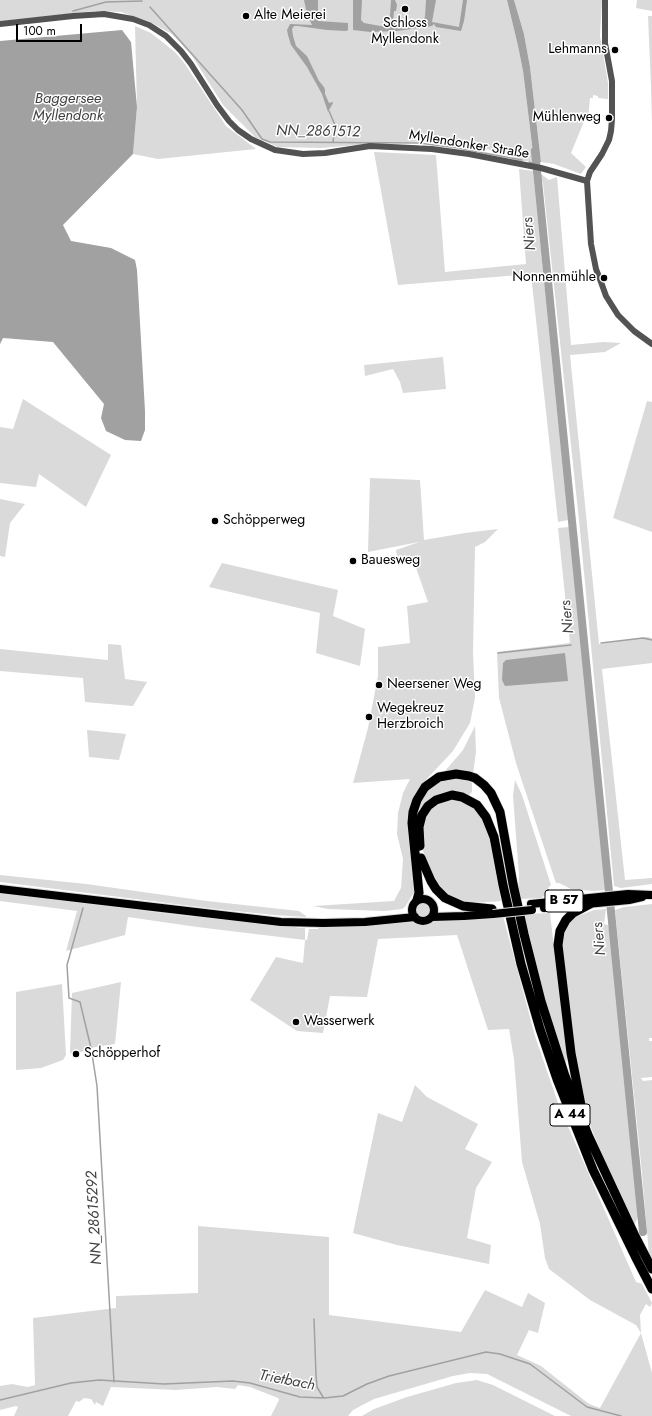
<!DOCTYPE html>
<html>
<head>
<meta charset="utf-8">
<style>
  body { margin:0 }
  #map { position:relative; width:652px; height:1416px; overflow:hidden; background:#fff; font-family:Jost,sans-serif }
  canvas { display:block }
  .scale { position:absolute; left:16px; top:24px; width:66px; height:18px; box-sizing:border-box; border:2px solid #000; border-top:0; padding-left:5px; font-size:12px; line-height:14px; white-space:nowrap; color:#000; -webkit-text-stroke:3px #fff; paint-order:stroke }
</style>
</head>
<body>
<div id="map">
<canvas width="652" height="1416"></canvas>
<div class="scale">100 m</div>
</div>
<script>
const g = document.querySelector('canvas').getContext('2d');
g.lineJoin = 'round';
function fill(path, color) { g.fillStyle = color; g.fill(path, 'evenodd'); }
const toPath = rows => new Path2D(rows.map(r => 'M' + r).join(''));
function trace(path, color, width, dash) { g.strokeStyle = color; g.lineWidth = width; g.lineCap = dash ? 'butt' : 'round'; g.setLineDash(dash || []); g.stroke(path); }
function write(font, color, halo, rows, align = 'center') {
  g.font = font + ' Jost,sans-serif'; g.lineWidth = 3; g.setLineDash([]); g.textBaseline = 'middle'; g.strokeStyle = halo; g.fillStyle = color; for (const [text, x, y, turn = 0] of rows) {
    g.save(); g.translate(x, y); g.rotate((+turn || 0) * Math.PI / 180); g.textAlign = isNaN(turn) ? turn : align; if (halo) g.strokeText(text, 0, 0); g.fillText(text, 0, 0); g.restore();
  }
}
const green = toPath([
  [0,0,507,0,518,46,523,71,534,161,513,161,512,153,430,141,368,144,321,148,278,147,255,137,223,105,192,56,172,34,148,21,121,12,95,11,0,21],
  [514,0,602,0,600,36,608,83,608,99,598,98,598,96,593,95,593,98,590,98,588,119,585,119,571,153,586,167,581,174,554,164,541,162,530,67,524,34],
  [637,0,652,0,652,11,636,8],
  [648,16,652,16,652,125,651,87],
  [135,26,151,33,175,52,185,64,226,126,256,149,158,159,133,154,137,107],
  [374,152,436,155,445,272,526,264,519,169,533,171,568,520,558,522,531,274,398,285],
  [541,174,549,180,557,177,571,345,603,342,621,343,605,352,570,355,599,644,647,637,652,638,652,663,602,669,625,880,652,878,652,884,621,888,614,886,579,520,543,183,540,178],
  [443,357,446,389,403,393,400,382,393,369,365,376,364,365],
  [23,399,111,455,86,507,39,474,36,487,0,483,0,427,13,429],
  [647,401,652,402,652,532,613,518],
  [370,478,420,480,424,540,465,533,498,529,485,542,475,547,473,652,475,698,470,723,453,751,422,784,413,799,416,893,413,894,405,907,402,909,384,911,328,909,313,906,394,901,401,888,403,859,397,834,398,813,403,793,410,779,353,783,368,728,378,676,378,647,410,643,407,606,428,602,414,562,398,563,396,550,419,542,368,552],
  [0,499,25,504,10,523,5,557,0,556],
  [569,527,605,881,605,890,593,891,571,889,559,883,556,883,516,763,499,698,497,652,570,643,558,528],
  [222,563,338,590,333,616,365,629,360,666,316,653,320,613,209,587],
  [108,644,121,645,125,679,147,682,133,706,85,702,83,678,0,671,0,649,108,660],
  [475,726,476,752,473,774,459,770,445,771,463,750],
  [87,730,126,734,119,760,89,757],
  [454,778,468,780,472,783,472,792,469,795,428,803,421,809,417,808,428,790,439,782],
  [515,780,522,795,551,885,548,888,545,895,541,898,519,899,518,891,519,875,513,796],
  [455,798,478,810,488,830,501,901,475,903,455,901,436,886,425,861,422,845,424,821,431,807,438,802],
  [0,875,86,884,207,901,299,911,306,916,306,917,274,915,207,908,0,882],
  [0,893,194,917,194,915,296,925,297,928,305,928,305,940,307,940,309,929,318,929,319,926,413,919,423,923,427,922,433,919,503,916,535,1036,559,1106,636,1282,642,1284,652,1303,650,1307,646,1304,640,1315,641,1333,652,1373,652,1416,571,1416,487,1374,470,1373,453,1376,374,1399,353,1410,348,1416,271,1416,279,1400,278,1398,250,1387,238,1385,235,1389,217,1387,176,1390,111,1387,103,1406,96,1402,95,1405,91,1399,84,1398,79,1402,76,1401,68,1416,14,1416,18,1407,16,1406,0,1410,0,1386,12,1384,28,1387,35,1385,33,1318,116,1308,116,1296,198,1293,198,1226,329,1237,329,1315,461,1332,485,1290,522,1307,528,1293,545,1303,538,1333,529,1330,517,1355,541,1366,589,1404,600,1408,641,1333,636,1325,590,1300,549,1269,545,1258,540,1224,522,1162,514,1059,509,1029,488,1030,457,935,378,939,367,997,330,996,323,1033,297,1031,250,1000,276,957,303,963,305,940,197,927,128,917,125,935,66,951,77,911,0,901],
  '414 910a9 9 0 1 1 18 0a9 9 0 1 1-18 0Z',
  [652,904,652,1038,649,1038,649,1041,652,1041,652,1077,641,1078,643,1081,652,1080,652,1260,649,1255,642,1173,615,910,624,907],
  [606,909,604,924,608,925,610,931,636,1181,638,1217,634,1226,609,1172,590,1125,581,1093,572,1038,561,941,565,927,573,918,594,910],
  [550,913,560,999,568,1050,566,1065,546,1004,523,914],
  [121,982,115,1044,95,1047,73,1055,70,1053,72,993],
  [62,984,66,1055,63,1060,41,1068,16,1070,16,992],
  [415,1085,427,1097,478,1124,465,1149,492,1162,476,1188,467,1238,491,1245,489,1264,397,1245,353,1233,378,1113,402,1122],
  [477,1380,493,1385,555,1416,362,1416,374,1409,407,1397,456,1383]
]);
const water = toPath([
  [304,0,318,0,318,21,348,23,348,30,346,31,327,30,298,26,294,26,292,29,293,36,296,46,307,56,319,81,324,87,325,90,325,94,329,103,333,102,333,103,328,112,322,94,307,67,291,45,288,35,287,30,290,24,312,25,307,14],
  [353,0,362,0,361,20,364,23,386,27,390,23,390,21,387,19,390,16,391,0,395,0,397,5,396,11,394,11,393,23,405,24,416,23,422,21,425,17,426,0,436,0,432,22,459,27,463,0,467,0,464,21,461,31,436,27,434,24,432,26,397,31,370,32,353,30],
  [507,0,514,0,524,34,530,67,541,162,534,161,523,71,518,46],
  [122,30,131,42,137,107,133,154,63,225,71,241,111,248,135,260,137,270,145,411,145,430,141,441,125,440,106,431,101,418,104,404,53,342,3,338,0,344,0,41],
  [565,653,568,681,505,686,502,680,503,663,506,660]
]);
const stream = toPath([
  [150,7,242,110,262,139,270,142,419,143,458,148,522,160],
  [73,11,106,2,142,1],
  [329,111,335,125,333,142],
  [529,162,537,163],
  [601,643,643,638,652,640],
  [498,653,571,645],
  [83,908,67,965,69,998,80,1002,91,1048],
  [92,1054,97,1086,114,1382],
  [314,1319,316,1375,317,1387,323,1397],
  [0,1400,71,1383,99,1380,164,1384,233,1381,250,1383,300,1397,324,1398,343,1396,367,1384,389,1376,486,1352,500,1354,530,1364,587,1407,621,1416]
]);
const river = toPath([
  [535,151,643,1232]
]);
const minor = toPath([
  [605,0,605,43,612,81,612,119,611,131,609,140,602,154,590,172,587,181,591,244,596,269,601,282,606,296,618,315,634,331,652,344],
  [0,24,73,16,104,14,133,19,149,25,166,36,181,51,191,64,217,105,229,121,238,130,251,139,275,150,303,154,325,153,370,146,432,149,469,154,541,168,587,181]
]);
const major = toPath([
  [0,889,281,922,323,923,365,922,415,917],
  '412 910a11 11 0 1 1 22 0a11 11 0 1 1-22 0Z',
  [531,904,628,894,652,895],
  [544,908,629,900,642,897],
  [432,917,464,916,493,914]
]);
const highway = toPath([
  [420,846,419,827,422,815,428,806,436,800,452,795,462,797,477,805,486,817,494,837,503,885,521,964,540,1029,557,1079,593,1170,637,1260,652,1289],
  [421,858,431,881,436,889,445,898,463,906,492,909],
  [417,900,419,893,412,823,413,812,417,800,425,787,439,777,456,774,469,776,475,778,484,785,491,793,500,812,513,884,524,934,541,1001,565,1076,588,1135,634,1234,652,1269],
  [581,1105,571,1053,558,945,560,931,566,920,573,913,590,904]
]);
const majorBridge = toPath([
  [493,914,532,910]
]);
const markers = [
  [405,9,4,"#000"],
  [246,16,4,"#000"],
  [615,50,4,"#000"],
  [609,118,4,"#000"],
  [604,278,4,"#000"],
  [215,521,4,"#000"],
  [353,561,4,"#000"],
  [379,685,4,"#000"],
  [369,717,4,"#000"],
  [296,1022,4,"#000"],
  [76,1054,4,"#000"]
];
const shields = [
  [564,901,38],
  [570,1115,40]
];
const shieldNames = [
  ["B 57",564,901],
  ["A 44",570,1115]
];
const poiNames = [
  ["Alte Meierei",254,16],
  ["Schloss",405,24,"center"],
  ["Myllendonk",405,40,"center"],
  ["Lehmanns",607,50,"right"],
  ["Mühlenweg",601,118,"right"],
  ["Nonnenmühle",596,278,"right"],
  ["Schöpperweg",223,521],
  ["Bauesweg",361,561],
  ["Neersener Weg",387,685],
  ["Wegekreuz",377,709],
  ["Herzbroich",377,725],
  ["Wasserwerk",304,1022],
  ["Schöpperhof",84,1054]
];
const streetNames = [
  ["Myllendonker Straße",469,145,9]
];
const waterNames = [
  ["Baggersee",68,99],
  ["Myllendonk",68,116],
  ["NN_2861512",318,132,1],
  ["Niers",530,234,-96],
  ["Niers",568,617,-96],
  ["Niers",600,939,-96],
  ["NN_28615292",95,1218,-93],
  ["Trietbach",287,1381,11]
];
fill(green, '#dadada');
fill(water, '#a1a1a1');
trace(stream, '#a1a1a1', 1.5);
trace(river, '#a1a1a1', 8);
trace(major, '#dbdbdb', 10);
trace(highway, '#dbdbdb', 10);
trace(minor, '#535353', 6);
trace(major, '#000', 8);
trace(highway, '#000', 9);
trace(majorBridge, '#dbdbdb', 10, []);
trace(majorBridge, '#000', 8);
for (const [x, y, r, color] of markers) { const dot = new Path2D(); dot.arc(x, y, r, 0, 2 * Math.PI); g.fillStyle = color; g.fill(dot); trace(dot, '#fff', 1.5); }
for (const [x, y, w] of shields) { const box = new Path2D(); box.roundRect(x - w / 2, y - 11, w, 22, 3); g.fillStyle = '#fff'; g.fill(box); trace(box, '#000', 1); }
write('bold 13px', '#000', null, shieldNames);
write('14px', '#000', '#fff', poiNames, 'left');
write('14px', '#000', '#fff', streetNames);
write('italic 15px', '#424242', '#fff', waterNames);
</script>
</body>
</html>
